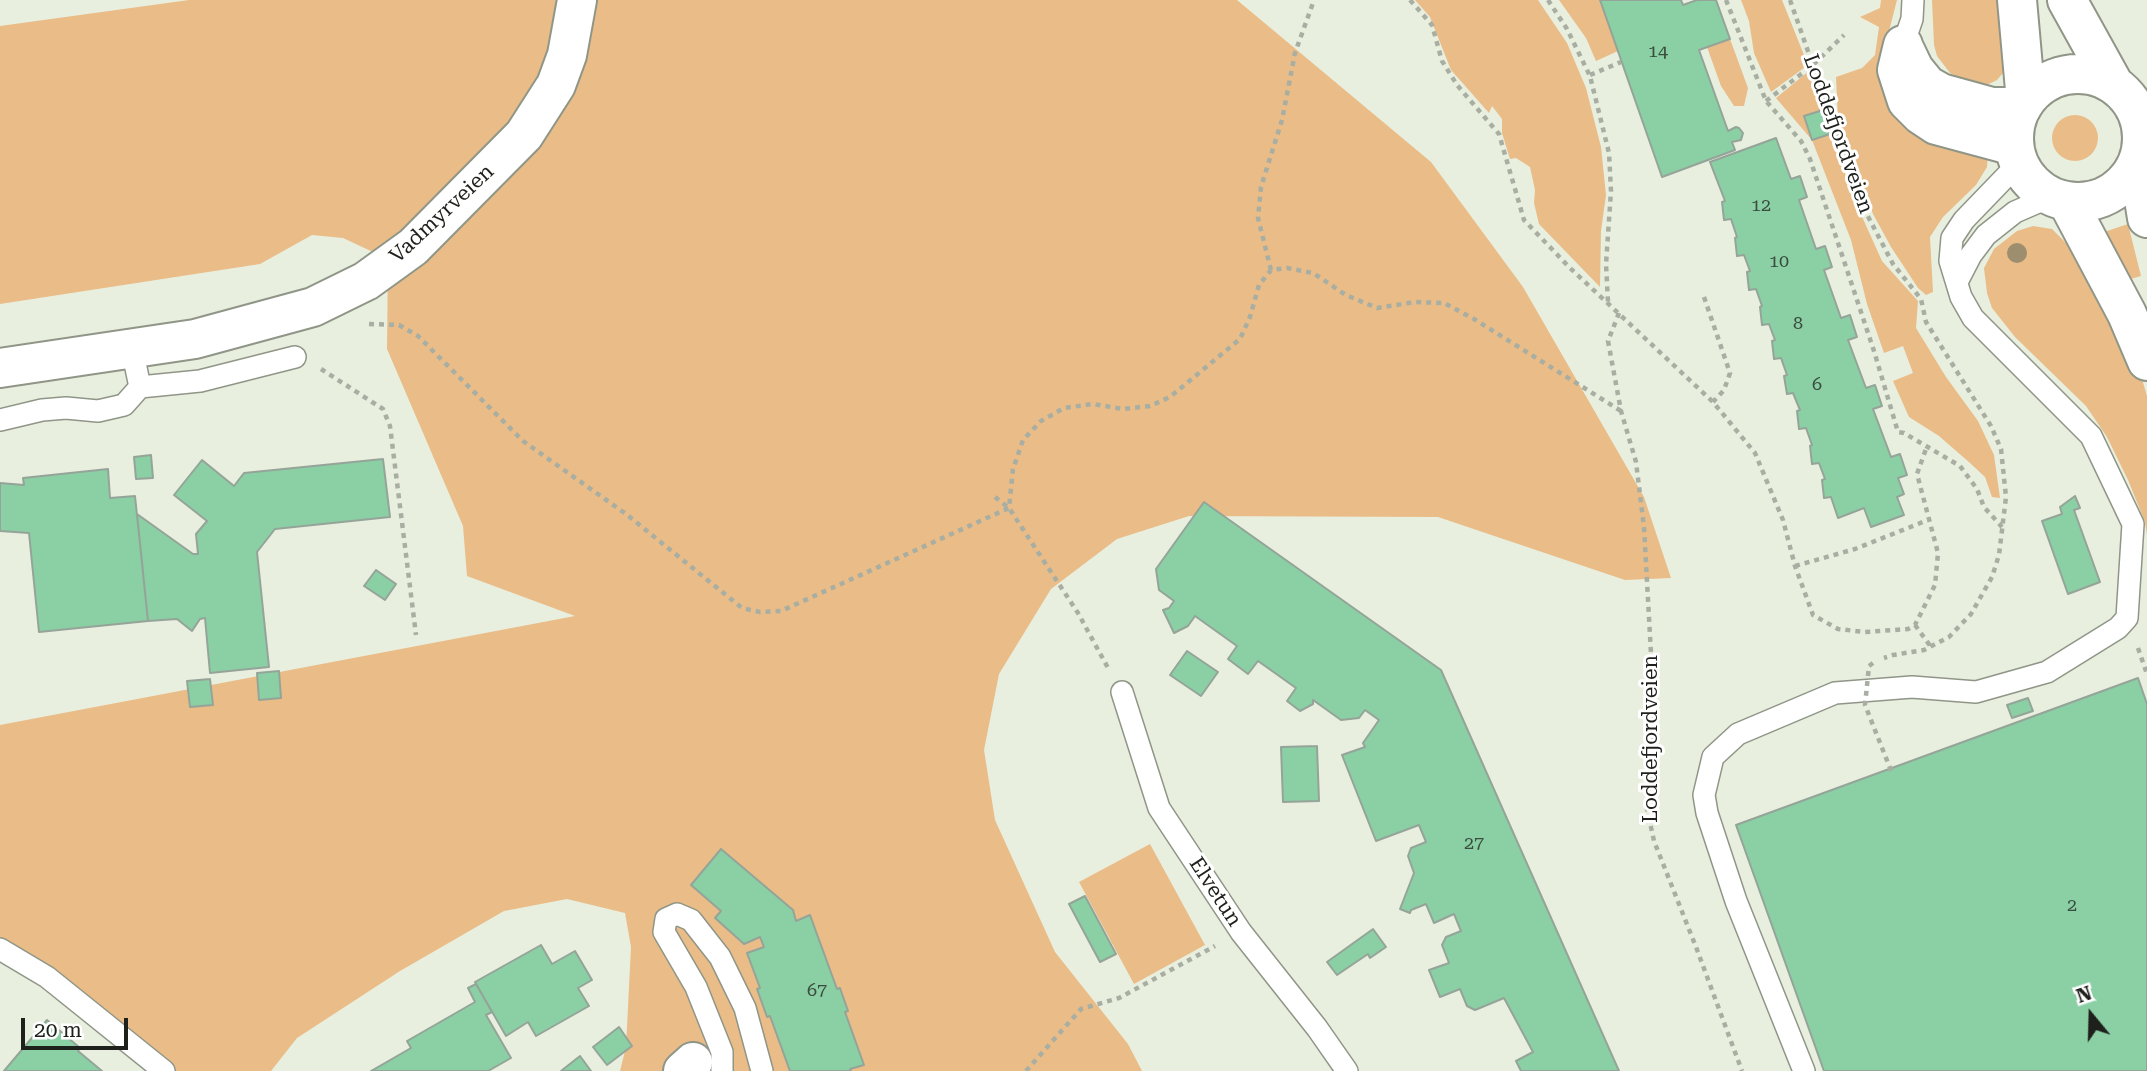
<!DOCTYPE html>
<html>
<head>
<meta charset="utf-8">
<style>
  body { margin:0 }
  #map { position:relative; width:2147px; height:1071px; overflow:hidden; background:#e8efdf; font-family:"Roboto Serif",serif }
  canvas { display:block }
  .north { position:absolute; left:2056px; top:980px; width:70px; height:70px; -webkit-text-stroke:5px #fff; paint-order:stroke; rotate:341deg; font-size:19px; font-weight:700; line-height:28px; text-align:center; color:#1e201b }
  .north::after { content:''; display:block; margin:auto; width:24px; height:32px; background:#1e201b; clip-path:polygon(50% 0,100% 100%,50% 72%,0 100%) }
  .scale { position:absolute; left:21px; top:1018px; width:107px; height:32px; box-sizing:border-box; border:4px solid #1e201b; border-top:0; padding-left:9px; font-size:21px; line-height:24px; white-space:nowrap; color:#1e201b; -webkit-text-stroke:5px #fff; paint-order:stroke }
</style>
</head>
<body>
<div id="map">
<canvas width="2147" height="1071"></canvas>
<div class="north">N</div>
<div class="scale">20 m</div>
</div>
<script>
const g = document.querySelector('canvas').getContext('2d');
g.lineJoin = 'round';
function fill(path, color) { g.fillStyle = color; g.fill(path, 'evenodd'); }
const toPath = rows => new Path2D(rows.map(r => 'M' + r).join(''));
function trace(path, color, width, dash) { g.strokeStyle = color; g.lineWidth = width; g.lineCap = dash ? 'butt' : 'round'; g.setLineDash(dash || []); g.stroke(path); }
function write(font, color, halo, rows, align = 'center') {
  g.font = font + ' "Roboto Serif",serif'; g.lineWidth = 6; g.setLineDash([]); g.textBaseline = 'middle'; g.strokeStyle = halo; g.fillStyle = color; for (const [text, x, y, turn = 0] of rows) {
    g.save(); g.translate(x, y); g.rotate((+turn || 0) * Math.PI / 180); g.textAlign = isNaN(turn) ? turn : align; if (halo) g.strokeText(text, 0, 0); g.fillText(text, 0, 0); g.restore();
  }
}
const green = toPath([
  [189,0,1237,0,1431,162,1523,287,1644,497,1671,578,1625,580,1438,517,1189,516,1117,539,1051,589,999,674,984,750,995,820,1055,952,1128,1044,1142,1071,620,1071,626,1047,631,947,625,913,567,899,504,911,400,971,297,1038,271,1071,164,1071,0,949,0,725,575,616,467,576,463,526,387,349,388,259,343,238,312,235,260,264,0,304,0,26],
  [1415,0,1538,0,1567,43,1586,88,1601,147,1606,195,1601,231,1600,287,1539,224,1534,203,1535,190,1530,167,1516,158,1510,159,1502,133,1502,119,1492,106,1489,113,1451,70,1430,17],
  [1559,0,1600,0,1618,51,1596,61,1586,38],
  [1741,0,1782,0,1808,65,1771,92,1754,53,1749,21],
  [1881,0,1897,0,1887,39,1988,152,1987,167,1976,185,1943,217,1930,237,1933,292,1926,295,1918,288,1891,247,1873,214,1838,119,1836,77,1862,68,1875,55,1879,27,1860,17,1880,8],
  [1932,0,1997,0,2006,43,2003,73,1997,80,1989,84,1969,83,1950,73,1937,56,1934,45],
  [1730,39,1748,88,1744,106,1734,106,1721,86,1707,47],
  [1810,70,1823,110,1805,116,1813,139,1830,134,1859,210,1882,261,1918,301,1916,328,1946,377,1978,421,1994,455,2000,498,1992,497,1985,477,1970,463,1939,436,1909,417,1893,381,1913,373,1903,346,1884,353,1867,304,1851,240,1812,140,1776,98],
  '2052 138a23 23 0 1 1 46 0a23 23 0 1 1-46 0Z',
  [2128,224,2141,276,2127,280,2101,233],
  [2033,226,2052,229,2068,245,2106,300,2137,362,2147,396,2147,535,2145,522,2128,480,2107,437,2086,406,2015,337,1992,308,1987,293,1984,268,1994,249,2017,231],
  [1150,844,1205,945,1134,984,1079,882]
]);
const building = toPath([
  [1600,0,1681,0,1683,5,1697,0,1716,0,1730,39,1699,50,1728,131,1736,127,1739,128,1743,133,1741,140,1732,142,1735,150,1662,177,1600,0],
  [1823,110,1830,134,1812,140,1804,116,1823,110],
  [1776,138,1791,179,1800,176,1807,197,1799,200,1816,249,1825,246,1832,267,1824,270,1841,318,1850,315,1857,337,1848,340,1866,388,1875,385,1882,406,1873,409,1891,457,1900,454,1907,475,1898,478,1904,494,1897,497,1904,515,1871,527,1864,508,1838,518,1831,497,1824,498,1822,480,1825,479,1819,463,1812,464,1810,446,1812,445,1806,428,1799,429,1797,411,1800,410,1793,393,1787,394,1784,376,1787,375,1781,358,1774,359,1772,341,1775,340,1769,324,1762,325,1760,307,1762,306,1756,289,1749,290,1747,272,1750,271,1744,255,1737,256,1735,238,1737,237,1731,219,1724,220,1722,202,1725,201,1710,162,1776,138],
  [151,455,153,478,136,479,134,457,151,455],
  [383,459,390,517,275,529,257,552,269,667,210,673,205,618,200,619,192,631,177,619,148,621,137,514,193,554,198,554,196,534,207,521,174,495,202,460,234,486,244,473,383,459],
  [108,469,110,498,135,496,148,621,39,632,29,533,0,531,0,483,24,485,23,478,108,469],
  [2075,496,2080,508,2074,510,2100,582,2068,594,2042,521,2062,514,2060,507,2075,496],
  [1204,502,1441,670,1619,1071,1521,1071,1516,1061,1533,1052,1504,998,1475,1010,1467,1006,1460,989,1440,997,1429,970,1449,963,1442,945,1446,937,1461,931,1454,914,1434,923,1426,904,1411,910,1410,913,1400,909,1414,873,1408,856,1411,848,1426,842,1419,825,1376,841,1342,755,1365,747,1363,743,1379,720,1365,710,1359,718,1341,720,1313,700,1313,704,1300,711,1287,701,1296,688,1258,661,1248,674,1228,659,1237,646,1195,616,1188,626,1174,633,1163,610,1169,608,1174,601,1159,590,1156,569,1204,502],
  [376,570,396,584,385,600,364,586,376,570],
  [1187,651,1218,672,1201,696,1170,675,1187,651],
  [279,671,281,698,259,700,257,673,279,671],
  [2138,678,2147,704,2147,1071,1824,1071,1736,825,2138,678],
  [210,679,213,705,190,707,187,681,210,679],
  [2028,698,2033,711,2012,718,2007,705,2028,698],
  [1317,746,1319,801,1283,802,1281,747,1317,746],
  [721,849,793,910,796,921,810,915,837,989,840,988,848,1011,845,1012,864,1065,850,1069,851,1071,790,1071,770,1016,767,1017,757,989,760,988,747,953,764,947,760,937,744,944,715,918,721,911,691,885,721,849],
  [1085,896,1116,954,1100,962,1069,904,1085,896],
  [1373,929,1386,947,1370,958,1368,954,1337,975,1327,962,1373,929],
  [541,945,552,964,575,951,592,980,578,988,589,1006,536,1036,528,1022,506,1036,475,982,541,945],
  [476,984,492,1012,486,1015,511,1058,488,1071,371,1071,411,1048,407,1041,475,1002,468,988,476,984],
  [47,1020,80,1048,78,1051,102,1071,4,1071,47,1020],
  [619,1027,632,1046,607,1065,593,1047,619,1027],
  [580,1056,591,1071,561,1071,580,1056]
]);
const path = toPath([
  [1410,0,1432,25,1442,61,1457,85,1499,134,1524,220,1569,267,1713,402,1755,453,1783,520,1795,566,1813,615,1838,629,1865,632,1908,629,1915,625,1935,585,1938,553,1917,474,1927,446],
  [1548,0,1567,29,1590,76,1609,153,1611,191,1606,264,1608,302],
  [1726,0,1766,101,1801,141,1810,159,1874,351,1898,432,1904,433,1960,466,1977,489,1984,507,2002,527],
  [1790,0,1862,205,1893,264,1921,299,1926,322,1991,426,2001,449,2006,497,1999,555,1992,577,1971,614,1949,637,1924,650,1893,655,1884,658],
  [1590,75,1621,62],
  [1766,101,1813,65,1844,35],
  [1271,270,1258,218,1261,187,1282,120,1295,53,1314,0],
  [1704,297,1730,373,1724,390,1713,402],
  [1619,313,1608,341,1621,411,1636,462,1644,527,1655,726,1647,809,1654,841,1696,947,1742,1071],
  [369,324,399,325,418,336,523,441,626,514,742,608,760,612,781,611,1009,508,1013,469,1023,440,1041,421,1064,408,1093,404,1123,409,1150,406,1170,397,1240,339,1250,317,1259,285,1271,270,1287,268,1313,273,1346,295,1377,308,1415,302,1444,303,1474,319,1621,411],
  [321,369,383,409,390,426,416,635],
  [995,497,1009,508,1078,613,1108,668],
  [1795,566,1855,549,1928,520],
  [1915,625,1931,647],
  [2138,648,2147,674],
  [1026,1071,1081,1009,1119,998,1215,946]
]);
const lane = toPath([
  [1903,45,1912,19,1913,0],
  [1957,282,1971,255,1986,235,2015,212,2052,196],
  [140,387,200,381,295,357],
  [0,420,42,410,66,408,98,411,124,405,140,387,132,349],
  [1122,692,1159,808,1241,932,1317,1028,1347,1071],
  [0,949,47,977,164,1071],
  [722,1071,722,1052,696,987,664,932,666,919,677,914,691,920,720,957,745,1008,762,1071],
  [1804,1071,1736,901,1707,813,1704,795,1713,757,1738,734,1835,693,1912,687,1976,692,2047,672,2118,628,2127,618,2133,524,2091,436,1973,318,1961,297,1950,261,1952,238,1964,220,2019,163]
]);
const street = toPath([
  [1903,45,1897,70,1907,101,1921,115,1936,125,2014,146],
  [1903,46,1914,69,1927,85,1941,93,1992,107,2022,107],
  [0,368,195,339,313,307,366,281,413,247,524,135,556,85,567,55,577,0],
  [683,1071,693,1062]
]);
const secondary = toPath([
  [2017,0,2026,101],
  [2067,0,2113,83],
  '2014 138a64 64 0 1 1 128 0a64 64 0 1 1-128 0Z',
  [2138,161,2147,218],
  [2067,201,2127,314,2147,361]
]);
const pathBridge = toPath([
  [1873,663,1869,666,1865,705,1892,773]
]);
const trees = [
  [2017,253]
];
const numberNames = [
  ["14",1658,52],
  ["12",1761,206],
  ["10",1779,262],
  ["8",1798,324],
  ["6",1817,385],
  ["27",1474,844],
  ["2",2072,906],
  ["67",817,991]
];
const streetNames = [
  ["Loddefjordveien",1838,134,70],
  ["Vadmyrveien",442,214,-43],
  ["Loddefjordveien",1651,739,-90],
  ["Elvetun",1215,892,57]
];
fill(green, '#eabc87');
fill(building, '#8bcfa4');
trace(building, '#95a499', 2);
trace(lane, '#8f9687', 24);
trace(street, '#8f9687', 42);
trace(secondary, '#8f9687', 42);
trace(path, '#a9aea2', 4.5, [5, 5]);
trace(lane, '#fff', 21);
trace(street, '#fff', 38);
trace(secondary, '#fff', 38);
trace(pathBridge, '#a9aea2', 4.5, [5, 5]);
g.fillStyle = '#9d8e6f';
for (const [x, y] of trees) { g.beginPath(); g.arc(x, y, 10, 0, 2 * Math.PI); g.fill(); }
write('18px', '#394c3d', null, numberNames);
write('21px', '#1e201b', '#fff', streetNames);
</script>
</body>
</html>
